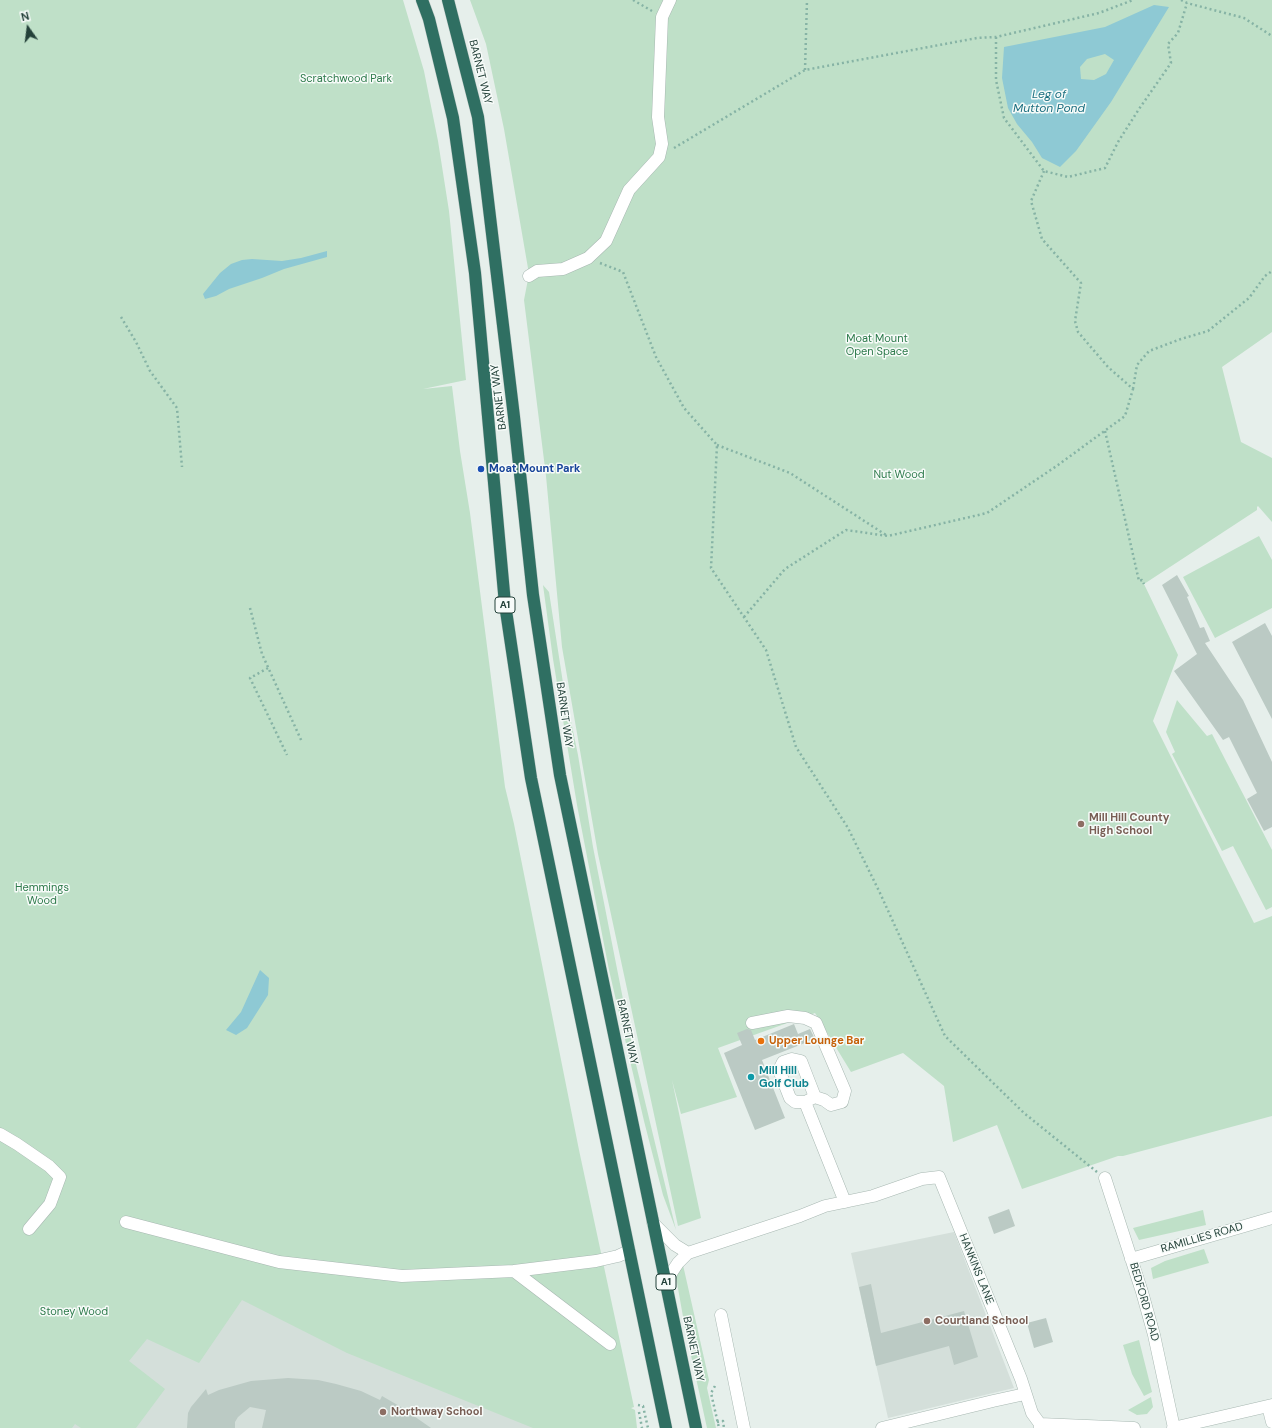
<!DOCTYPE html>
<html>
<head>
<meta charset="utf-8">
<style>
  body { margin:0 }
  #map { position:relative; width:1272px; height:1428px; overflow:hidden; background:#e6efeb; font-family:"DM Sans",sans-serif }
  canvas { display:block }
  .north { position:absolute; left:8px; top:8px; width:40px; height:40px; -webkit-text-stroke:3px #f7fbf9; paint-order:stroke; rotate:346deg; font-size:11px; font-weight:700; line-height:16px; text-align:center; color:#24423a }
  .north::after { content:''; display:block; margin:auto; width:14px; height:18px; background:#24423a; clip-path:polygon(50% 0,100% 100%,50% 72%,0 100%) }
</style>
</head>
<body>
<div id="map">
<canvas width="1272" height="1428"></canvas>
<div class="north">N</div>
</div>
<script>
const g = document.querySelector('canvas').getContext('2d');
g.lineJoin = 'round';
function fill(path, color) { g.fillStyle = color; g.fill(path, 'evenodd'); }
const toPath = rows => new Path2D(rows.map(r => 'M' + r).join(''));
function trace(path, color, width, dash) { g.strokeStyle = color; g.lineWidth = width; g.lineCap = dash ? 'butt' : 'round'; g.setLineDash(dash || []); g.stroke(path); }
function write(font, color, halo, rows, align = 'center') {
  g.font = font + ' "DM Sans",sans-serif'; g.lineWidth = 3; g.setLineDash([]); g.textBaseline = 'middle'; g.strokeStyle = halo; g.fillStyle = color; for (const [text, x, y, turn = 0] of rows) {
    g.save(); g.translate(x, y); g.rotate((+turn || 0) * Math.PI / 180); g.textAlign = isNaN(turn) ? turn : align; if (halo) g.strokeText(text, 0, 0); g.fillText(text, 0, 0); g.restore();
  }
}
const built = toPath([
  [954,1232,1014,1388,888,1418,851,1253],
  [233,1292,636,1428,61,1428,133,1328]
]);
const green = toPath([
  [0,0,403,0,424,71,438,141,449,211,466,380,423,389,452,386,460,451,470,513,505,787,514,824,579,1150,634,1407,631,1408,635,1410,637,1428,533,1428,347,1353,242,1300,199,1363,147,1339,129,1361,165,1389,136,1428,81,1428,75,1424,72,1428,0,1428],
  [470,0,1272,0,1272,332,1222,367,1241,442,1272,458,1272,522,1258,506,1257,507,1257,510,1144,584,1178,655,1153,721,1254,923,1272,916,1272,1116,1123,1156,1118,1156,1022,1189,997,1125,953,1142,944,1086,903,1053,851,1072,815,1013,718,1048,737,1097,681,1114,672,1080,701,1218,678,1226,598,854,562,647,546,476,524,300,529,274,504,129,486,44],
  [1259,536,1272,560,1272,608,1215,638,1183,577],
  [543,585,549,592,563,683,578,755,593,847,635,1060,676,1230,663,1195,644,1121,609,970,577,805,553,659],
  [1177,700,1207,736,1212,734,1272,850,1272,907,1266,910,1233,846,1222,851,1172,754,1175,752,1166,732],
  [1203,1210,1206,1225,1139,1240,1133,1228],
  [1204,1249,1209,1263,1153,1279,1151,1268,1165,1261],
  [683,1265,709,1380,707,1388,716,1428,707,1428,685,1328,676,1277,678,1271],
  [1139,1340,1152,1392,1144,1396,1132,1374,1123,1345],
  [1151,1397,1153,1407,1147,1414,1137,1415,1128,1410]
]);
const water = toPath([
  [1154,5,1169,7,1111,102,1076,151,1060,167,1042,158,1032,142,1017,124,1008,108,1002,78,1004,47,1105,27],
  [1105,54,1114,60,1106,74,1094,80,1081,79,1080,67,1087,59],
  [327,251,327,257,284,269,262,278,229,289,216,296,205,299,203,294,220,273,231,264,242,260,252,259,282,261,301,258],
  [260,970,269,978,268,995,247,1028,236,1035,226,1030,241,1012]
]);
const building = toPath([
  [1177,575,1189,596,1187,597,1200,628,1204,627,1210,641,1205,643,1243,700,1272,762,1272,827,1264,831,1247,799,1257,793,1229,737,1223,740,1174,671,1197,654,1162,585],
  [1265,623,1272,636,1272,719,1232,642],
  [794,1024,798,1034,810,1029,815,1039,762,1060,785,1118,755,1130,724,1053,742,1045,737,1033,747,1029,751,1030,755,1040],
  [1009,1209,1015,1226,994,1234,988,1217],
  [871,1284,881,1333,964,1311,978,1357,954,1365,949,1346,876,1366,859,1287],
  [1046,1318,1053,1342,1034,1348,1027,1323],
  [288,1378,318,1380,336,1384,361,1391,380,1400,382,1396,401,1407,431,1428,262,1428,266,1410,250,1407,238,1417,235,1422,235,1428,187,1428,188,1413,191,1407,206,1389,208,1395,219,1390,251,1381]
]);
const path = toPath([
  [633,0,652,11],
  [1181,0,1187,3,1244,18,1272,36],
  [996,37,996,80,1004,118,1044,171,1068,177,1105,168,1118,142,1139,109,1171,63,1168,44,1178,33,1187,3],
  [805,70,807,0],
  [674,148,805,70,977,38,996,37,1099,13,1133,0],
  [600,263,623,272,656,357,684,408,717,445,711,568,766,650,796,747,848,828,880,893,945,1036,1024,1113,1097,1172],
  [121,317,136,342,150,371,177,408,182,467],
  [1133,389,1137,365,1149,351,1181,339,1208,331,1249,298,1265,276,1272,271],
  [1105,431,1139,581,1142,580,1144,584],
  [717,445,790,473,886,535],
  [250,608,262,654,302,742],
  [744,617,785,569,846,530,888,536,987,513,1058,465,1125,416,1133,389,1108,367,1078,332,1075,321,1081,283,1042,239,1031,201,1044,171],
  [268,668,250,678,287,755],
  [715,1386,711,1393,719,1428],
  [638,1405,643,1406,648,1428],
  [639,1412,642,1428],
  [717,1422,723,1421,724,1428]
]);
const minor = toPath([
  [529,276,537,271,563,269,588,258,606,241,629,190,659,157,662,144,658,117,662,17,670,0],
  [752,1023,788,1016,805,1018,816,1023,845,1091,842,1102,831,1105,824,1100,815,1097],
  [805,1102,815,1097,801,1061,792,1059,783,1062,779,1070,790,1098,795,1102,805,1102,845,1202],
  [0,1134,17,1144,49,1166,60,1177,50,1204,29,1229],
  [1105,1178,1142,1292,1154,1335,1174,1428],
  [126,1222,279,1262,402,1276,514,1271,610,1344],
  [653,1223,675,1245,688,1253],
  [1131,1259,1272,1218],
  [514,1271,596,1261,618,1256,629,1251],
  [666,1281,678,1263,688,1253,800,1216,825,1206,873,1196,922,1179,939,1177,1021,1379,1032,1413,1040,1424,1040,1428],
  [721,1315,744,1428],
  [1268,1406,1272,1422],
  [1040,1424,1134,1428],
  [882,1428,993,1401,1025,1394],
  [1173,1428,1272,1405]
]);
const highway = toPath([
  [422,0,429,19,453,118,475,273,505,604,531,778,666,1428],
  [448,0,478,117,514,417,533,595,560,775,696,1428]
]);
const markers = [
  [481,469,4,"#1a4fb4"],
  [1081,824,4,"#8d6e63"],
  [761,1041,4,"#e8710a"],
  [751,1077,4,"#0f9aa8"],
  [927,1321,4,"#8d6e63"],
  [383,1412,4,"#8d6e63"]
];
const shields = [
  [505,605,20],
  [666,1282,20]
];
const shieldNames = [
  ["A1",505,605],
  ["A1",666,1282]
];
const streetNames = [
  ["BARNET WAY",480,72,76],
  ["BARNET WAY",499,397,-97],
  ["BARNET WAY",564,715,82],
  ["BARNET WAY",627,1032,78],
  ["RAMILLIES ROAD",1202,1238,-16],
  ["HANKINS LANE",976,1269,68],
  ["BEDFORD ROAD",1144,1302,74],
  ["BARNET WAY",693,1349,78]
];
const parkNames = [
  ["Scratchwood Park",346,79],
  ["Moat Mount",877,339],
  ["Open Space",877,352],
  ["Nut Wood",899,475],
  ["Hemmings",42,888],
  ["Wood",42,901],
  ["Stoney Wood",74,1312]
];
const transitNames = [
  ["Moat Mount Park",489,469]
];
const educationNames = [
  ["Mill Hill County",1089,818],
  ["High School",1089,831],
  ["Courtland School",935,1321],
  ["Northway School",391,1412]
];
const foodNames = [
  ["Upper Lounge Bar",769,1041]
];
const cultureNames = [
  ["Mill Hill",759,1071],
  ["Golf Club",759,1084]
];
const waterNames = [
  ["Leg of",1049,95],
  ["Mutton Pond",1049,109]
];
fill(built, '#d4dfda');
fill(green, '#bfe0c8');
fill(water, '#8ec9d4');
fill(building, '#bbcac4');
trace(minor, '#a8b8b2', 13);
trace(highway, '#c2cac8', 13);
trace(path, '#86b3a5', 2.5, [2, 3]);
trace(minor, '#fff', 12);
trace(highway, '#2f6f62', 12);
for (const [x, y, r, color] of markers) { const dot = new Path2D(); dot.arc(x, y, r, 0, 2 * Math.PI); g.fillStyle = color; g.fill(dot); trace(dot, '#f7fbf9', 1.5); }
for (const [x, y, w] of shields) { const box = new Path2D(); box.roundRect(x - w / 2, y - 8, w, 16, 3); g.fillStyle = '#f7fbf9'; g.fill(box); trace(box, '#24423a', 1); }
write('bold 10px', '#24423a', null, shieldNames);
write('11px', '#24423a', '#f7fbf9', streetNames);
write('11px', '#2d7a4b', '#f7fbf9', parkNames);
write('bold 11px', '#164399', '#f7fbf9', transitNames, 'left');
write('bold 11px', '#785e54', '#f7fbf9', educationNames, 'left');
write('bold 11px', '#c56008', '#f7fbf9', foodNames, 'left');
write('bold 11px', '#0d838f', '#f7fbf9', cultureNames, 'left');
write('italic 12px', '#1c6f80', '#f7fbf9', waterNames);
</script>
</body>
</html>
